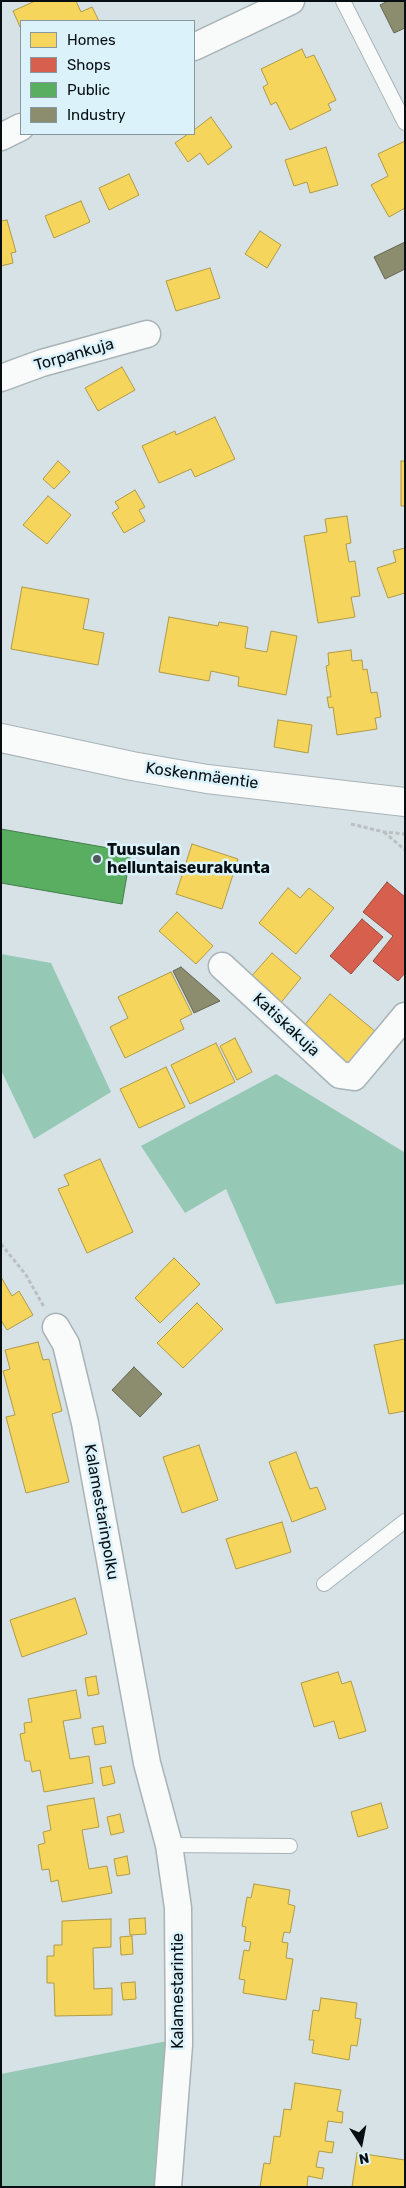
<!DOCTYPE html>
<html>
<head>
<meta charset="utf-8">
<style>
  body { margin:0 }
  #map { position:relative; width:406px; height:2188px; overflow:hidden; background:#d6e2e6; font-family:Rubik,sans-serif }
  canvas { display:block }
  .frame { position:absolute; inset:0; border:2px solid #080f12; pointer-events:none }
  .legend { position:absolute; left:20px; top:20px; width:175px; height:115px; box-sizing:border-box; background:#dcf2fb; border:1px solid #87979e; margin:0; padding:6px 9px; list-style:none; font-size:15px; color:#080f12 }
  .legend li { display:flex; align-items:center; gap:10px; height:25px }
  .legend b { width:25px; border:1px solid #87979e }
  .north { position:absolute; left:336px; top:2118px; width:50px; height:50px; -webkit-text-stroke:4px #dcf2fb; paint-order:stroke; rotate:169deg; font-size:14px; font-weight:700; line-height:20px; text-align:center; color:#080f12 }
  .north::after { content:''; display:block; margin:auto; width:18px; height:22px; background:#080f12; clip-path:polygon(50% 0,100% 100%,50% 72%,0 100%) }
</style>
</head>
<body>
<div id="map">
<canvas width="406" height="2188"></canvas>
<div class="frame"></div>
<ul class="legend">
<li><b style="height:14px;background:#f6d55c"></b>Homes</li>
<li><b style="height:14px;background:#d6604d"></b>Shops</li>
<li><b style="height:14px;background:#5aae61"></b>Public</li>
<li><b style="height:14px;background:#8c8c6e"></b>Industry</li>
</ul>
<div class="north">N</div>
</div>
<script>
const g = document.querySelector('canvas').getContext('2d');
g.lineJoin = 'round';
function fill(path, color) { g.fillStyle = color; g.fill(path, 'evenodd'); }
const toPath = rows => new Path2D(rows.map(r => 'M' + r).join(''));
function trace(path, color, width, dash) { g.strokeStyle = color; g.lineWidth = width; g.lineCap = dash ? 'butt' : 'round'; g.setLineDash(dash || []); g.stroke(path); }
function write(font, color, halo, rows, align = 'center') {
  g.font = font + ' Rubik,sans-serif'; g.lineWidth = 5; g.setLineDash([]); g.textBaseline = 'middle'; g.strokeStyle = halo; g.fillStyle = color; for (const [text, x, y, turn = 0] of rows) {
    g.save(); g.translate(x, y); g.rotate((+turn || 0) * Math.PI / 180); g.textAlign = isNaN(turn) ? turn : align; if (halo) g.strokeText(text, 0, 0); g.fillText(text, 0, 0); g.restore();
  }
}
const forest = toPath([
  [1,954,51,963,111,1092,34,1139,1,1070],
  [276,1074,404,1152,405,1284,276,1304,226,1189,185,1213,141,1146],
  [172,2040,158,2187,1,2187,1,2074]
]);
const homes = toPath([
  [35,1,76,1,81,12,92,7,99,21,21,21,21,29,13,11,35,1],
  [302,49,306,58,314,55,336,100,328,104,331,110,290,130,276,102,271,105,263,87,268,84,261,69,302,49],
  [211,117,232,147,208,165,200,153,188,162,175,143,188,134,194,134,194,130,211,117],
  [405,141,405,208,389,217,371,185,388,176,378,154,405,141],
  [326,147,338,185,310,193,307,182,294,186,285,160,326,147],
  [129,174,139,195,109,210,99,188,129,174],
  [81,201,90,222,54,238,45,216,81,201],
  [7,220,16,252,11,253,13,263,1,266,1,221,7,220],
  [260,231,281,245,267,268,245,254,260,231],
  [210,268,220,298,176,311,166,281,210,268],
  [122,367,135,390,98,411,85,388,122,367],
  [215,417,235,459,195,477,191,469,159,483,142,446,175,431,176,435,215,417],
  [58,461,70,472,54,489,43,479,58,461],
  [401,461,405,461,405,506,401,506,401,461],
  [135,490,145,507,139,510,145,521,124,533,112,513,119,508,115,502,135,490],
  [48,496,71,515,47,544,23,525,48,496],
  [347,516,351,543,346,544,349,562,355,561,360,596,351,597,355,617,318,623,304,536,327,532,325,519,347,516],
  [405,548,405,593,388,598,377,568,396,562,393,551,405,548],
  [22,587,89,599,83,629,104,633,98,665,11,649,22,587],
  [169,617,218,626,219,622,248,627,245,648,267,652,271,631,297,636,286,695,238,686,239,677,211,671,209,681,159,672,169,617],
  [351,650,352,661,362,660,363,670,367,669,371,693,377,692,381,717,375,718,377,729,337,735,333,707,329,708,327,697,331,697,326,666,329,665,328,653,351,650],
  [278,720,312,725,308,753,274,747,278,720],
  [192,844,238,859,222,909,176,894,192,844],
  [288,888,300,898,309,888,334,908,296,954,259,923,288,888],
  [177,912,213,946,196,964,159,931,177,912],
  [272,953,301,978,279,1005,249,979,272,953],
  [171,972,192,1014,180,1020,184,1029,125,1058,110,1027,128,1018,118,997,171,972],
  [330,994,376,1032,348,1065,303,1027,330,994],
  [235,1038,252,1072,237,1080,220,1046,235,1038],
  [216,1043,235,1082,190,1104,171,1065,216,1043],
  [166,1067,185,1107,139,1128,120,1089,166,1067],
  [100,1159,133,1232,87,1253,58,1189,69,1185,64,1175,100,1159],
  [174,1258,200,1284,160,1323,135,1298,174,1258],
  [1,1277,12,1296,19,1291,33,1315,7,1330,1,1320,1,1277],
  [197,1303,223,1329,183,1368,157,1343,197,1303],
  [405,1339,405,1411,389,1414,374,1345,405,1339],
  [38,1342,43,1360,49,1359,62,1411,52,1414,69,1482,26,1493,6,1417,15,1415,3,1371,10,1369,5,1350,38,1342],
  [199,1445,218,1500,182,1513,163,1457,199,1445],
  [296,1452,310,1489,317,1487,326,1509,292,1522,269,1462,296,1452],
  [282,1522,291,1552,236,1569,226,1539,282,1522],
  [75,1598,87,1634,22,1657,10,1620,75,1598],
  [338,1672,342,1684,351,1681,366,1731,339,1739,334,1721,314,1727,301,1683,338,1672],
  [96,1676,99,1694,88,1696,85,1678,96,1676],
  [76,1690,81,1718,63,1721,70,1759,89,1756,93,1783,44,1792,40,1770,32,1772,30,1761,25,1761,20,1734,25,1733,24,1723,32,1722,28,1699,76,1690],
  [103,1726,106,1743,95,1745,92,1728,103,1726],
  [111,1766,115,1783,103,1786,100,1768,111,1766],
  [94,1798,99,1827,82,1830,89,1869,107,1866,112,1893,62,1902,58,1880,51,1882,49,1869,42,1870,38,1845,45,1843,43,1832,51,1830,47,1806,94,1798],
  [381,1803,388,1828,358,1837,351,1812,381,1803],
  [120,1814,124,1832,111,1835,107,1817,120,1814],
  [127,1856,130,1874,117,1876,114,1859,127,1856],
  [254,1884,290,1890,288,1904,295,1906,290,1933,284,1932,282,1942,288,1943,286,1958,293,1959,286,2000,243,1993,245,1980,239,1979,244,1950,249,1951,251,1942,244,1941,246,1927,242,1926,247,1897,251,1898,254,1884],
  [145,1918,146,1934,130,1935,129,1919,145,1918],
  [111,1919,111,1947,93,1948,94,1989,112,1988,112,2015,55,2016,54,1983,47,1983,47,1956,54,1956,54,1945,62,1945,62,1921,111,1919],
  [132,1936,133,1954,121,1955,120,1937,132,1936],
  [135,1982,136,1999,123,2000,121,1983,135,1982],
  [321,1998,357,2003,355,2018,361,2019,357,2046,351,2045,349,2060,312,2053,314,2040,309,2040,313,2010,319,2011,321,1998],
  [295,2083,341,2090,337,2111,343,2112,342,2123,328,2121,325,2141,334,2142,332,2153,319,2151,316,2167,324,2168,322,2179,308,2176,307,2187,260,2187,264,2163,270,2164,274,2136,280,2137,284,2109,291,2110,295,2083],
  [357,2153,405,2160,405,2187,352,2187,357,2153]
]);
const shops = toPath([
  [387,882,405,897,405,973,398,981,373,961,393,936,363,912,387,882],
  [362,919,383,937,351,974,330,956,362,919]
]);
const public = toPath([
  [1,829,131,852,122,904,1,883,1,829]
]);
const industry = toPath([
  [388,1,405,1,405,28,394,33,380,5,388,1],
  [405,242,405,269,385,279,374,257,405,242],
  [181,967,220,1001,194,1013,173,971,181,967],
  [134,1367,162,1394,140,1417,112,1390,134,1367]
]);
const path = toPath([
  [351,824,384,832,405,834],
  [384,832,405,850],
  [1,1244,26,1275,44,1307]
]);
const lane = toPath([
  [343,1,405,123],
  [324,1584,405,1521],
  [169,1845,290,1846]
]);
const street = toPath([
  [194,47,291,1],
  [1,137,21,127],
  [1,378,42,363,147,334],
  [222,966,340,1075,354,1077,405,1016],
  [56,1327,66,1344,85,1423,147,1763,169,1845,178,1908,179,2045,168,2187]
]);
const secondary = toPath([
  [1,738,132,766,207,779,405,802]
]);
const markers = [
  [97,859,5,"#50595c"]
];
const streetNames = [
  ["Torpankuja",74,355,-16],
  ["Koskenmäentie",202,776,8],
  ["Katiskakuja",286,1025,43],
  ["Kalamestarinpolku",101,1512,80],
  ["Kalamestarintie",178,1991,-90]
];
const poiNames = [
  ["Tuusulan",107,850],
  ["helluntaiseurakunta",107,868]
];
fill(forest, '#96c8b6');
fill(homes, '#f6d55c');
trace(homes, '#af9a46', 1);
fill(shops, '#d6604d');
trace(shops, '#98483b', 1);
fill(public, '#5aae61');
trace(public, '#417e49', 1);
fill(industry, '#8c8c6e');
trace(industry, '#646652', 1);
trace(lane, '#a9b3b6', 16);
trace(street, '#a9b3b6', 29);
trace(secondary, '#a9b3b6', 30);
trace(path, '#bbbfc1', 3, [4, 2.5]);
trace(lane, '#f9fbfb', 14);
trace(street, '#f9fbfb', 26);
trace(secondary, '#f9fbfb', 28);
for (const [x, y, r, color] of markers) { const dot = new Path2D(); dot.arc(x, y, r, 0, 2 * Math.PI); g.fillStyle = color; g.fill(dot); trace(dot, '#dcf2fb', 2); }
write('16px', '#080f12', '#dcf2fb', streetNames);
write('bold 16px', '#080f12', '#dcf2fb', poiNames, 'left');
</script>
</body>
</html>
